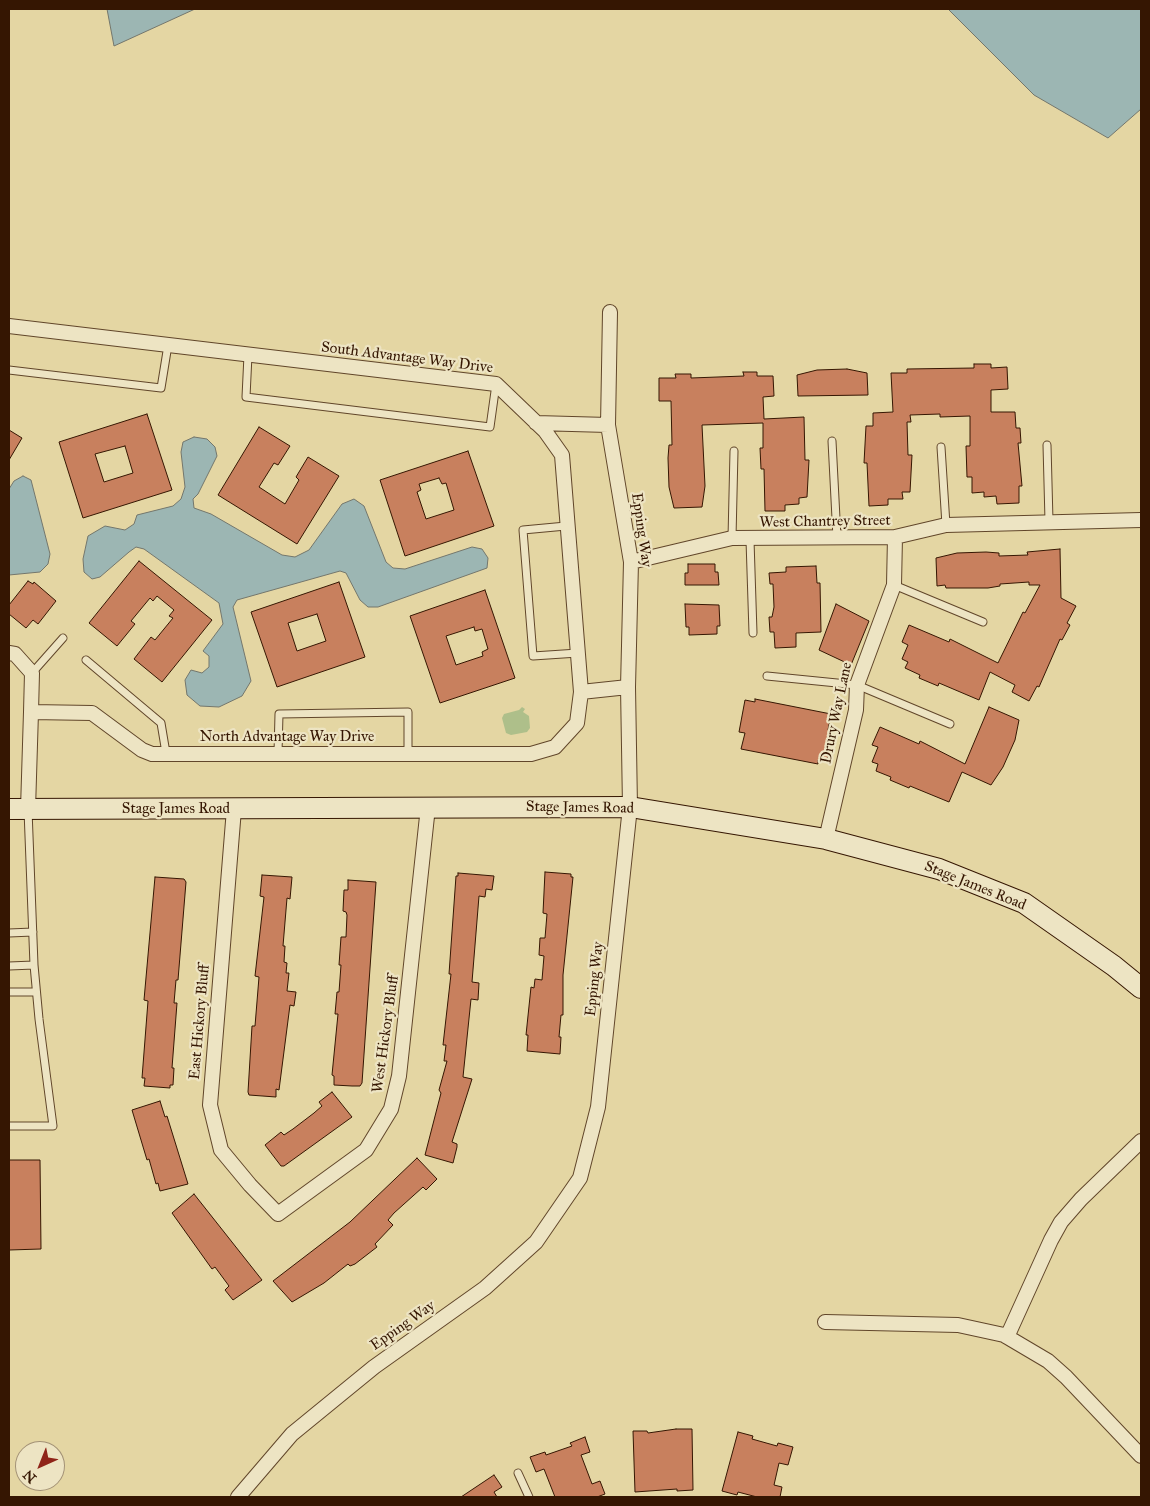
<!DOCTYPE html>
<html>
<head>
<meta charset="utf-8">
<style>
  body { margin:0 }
  #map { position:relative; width:1150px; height:1506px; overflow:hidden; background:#e4d6a3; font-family:"IM FELL Great Primer",serif }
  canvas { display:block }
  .frame { position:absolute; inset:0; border:10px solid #351602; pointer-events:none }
  .north { position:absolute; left:15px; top:1441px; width:50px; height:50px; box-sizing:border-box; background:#ede4c3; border:1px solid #a39276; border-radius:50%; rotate:224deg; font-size:14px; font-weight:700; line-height:20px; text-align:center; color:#351602 }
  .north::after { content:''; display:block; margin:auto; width:18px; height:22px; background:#8f2418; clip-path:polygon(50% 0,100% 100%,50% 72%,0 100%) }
</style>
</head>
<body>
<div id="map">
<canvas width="1150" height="1506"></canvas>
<div class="frame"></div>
<div class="north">N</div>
</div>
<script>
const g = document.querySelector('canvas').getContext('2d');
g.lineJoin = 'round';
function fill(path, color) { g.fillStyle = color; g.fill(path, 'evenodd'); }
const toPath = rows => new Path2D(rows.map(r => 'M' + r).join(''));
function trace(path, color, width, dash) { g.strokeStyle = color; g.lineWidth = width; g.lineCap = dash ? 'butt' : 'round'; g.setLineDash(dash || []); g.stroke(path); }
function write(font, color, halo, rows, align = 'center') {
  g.font = font + ' "IM FELL Great Primer",serif'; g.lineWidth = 4.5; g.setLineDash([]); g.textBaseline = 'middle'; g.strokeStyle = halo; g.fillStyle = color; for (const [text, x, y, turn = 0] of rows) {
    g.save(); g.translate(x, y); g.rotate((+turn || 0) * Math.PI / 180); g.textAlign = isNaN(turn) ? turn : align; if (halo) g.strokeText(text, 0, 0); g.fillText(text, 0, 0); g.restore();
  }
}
const green = toPath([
  [522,707,525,709,523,712,529,716,530,728,527,732,511,735,506,733,502,718,504,714,519,710]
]);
const water = toPath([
  [107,9,195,9,114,46,107,9],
  [948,9,1141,9,1141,109,1108,138,1034,95,948,9],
  [194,437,207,439,215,447,217,456,198,494,193,499,194,508,211,514,282,555,295,557,309,550,342,504,354,499,364,506,386,562,393,568,405,569,472,547,482,549,488,558,487,568,378,607,368,607,360,600,346,573,340,571,237,600,233,607,251,681,242,696,219,707,200,706,187,695,185,680,191,670,202,673,209,667,209,656,203,651,223,624,219,603,144,549,136,547,129,552,100,577,92,579,84,572,83,559,88,536,105,526,125,530,134,524,137,515,173,506,181,499,185,487,181,452,183,442,194,437],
  [23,476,31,480,50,554,48,564,40,572,9,575,9,489,14,481,23,476]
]);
const building = toPath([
  [974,364,991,364,991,368,1007,367,1008,389,991,390,991,412,1015,412,1016,428,1020,428,1021,443,1018,443,1022,486,1019,486,1019,503,997,504,996,496,984,497,984,492,972,493,972,477,967,477,966,446,970,446,970,416,940,417,940,414,910,415,911,422,907,422,908,455,912,455,910,492,902,492,903,499,888,499,888,505,869,506,867,463,864,463,866,426,873,426,873,413,893,412,891,373,907,373,907,369,974,368,974,364],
  [847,369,867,373,868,395,798,396,797,375,817,370,847,369],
  [743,372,757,372,757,376,773,376,774,396,763,397,764,419,804,417,805,460,809,460,807,497,799,498,799,504,785,505,785,511,765,511,764,469,761,469,760,448,763,448,763,423,702,425,705,486,702,507,674,508,669,487,668,458,669,445,672,445,671,401,659,401,659,378,676,378,675,374,691,374,691,378,744,376,743,372],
  [147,414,172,490,83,518,59,442,147,414],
  [125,446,133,473,104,482,95,454,125,446],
  [259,427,290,446,278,465,274,463,259,487,285,504,299,480,296,477,308,457,339,476,297,544,218,495,259,427],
  [9,430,22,438,9,460,9,430],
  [468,451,494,526,405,556,380,480,468,451],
  [439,478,442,484,446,483,454,510,426,519,417,492,421,490,419,484,439,478],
  [1060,549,1061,598,1076,606,1067,623,1070,625,1062,640,1060,639,1039,687,1037,686,1029,701,1012,692,1015,685,990,672,979,700,939,683,938,686,919,678,920,675,905,668,908,662,902,659,908,645,902,642,909,625,949,642,950,639,998,663,1023,612,1025,613,1040,585,1029,585,1029,582,1000,584,1000,586,988,588,946,588,945,585,937,586,936,558,957,553,986,552,999,553,999,556,1028,555,1027,552,1060,549],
  [139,561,212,620,162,682,134,659,151,637,155,640,173,618,169,616,174,610,157,596,153,601,150,598,131,621,135,624,117,646,89,623,139,561],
  [688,564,715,564,715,572,718,572,719,585,685,585,685,573,688,573,688,564],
  [816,566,817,583,820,583,821,632,796,633,796,647,775,648,774,632,770,632,769,617,772,617,774,607,773,584,770,584,769,573,786,572,786,567,816,566],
  [28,581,33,584,34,582,56,601,38,624,33,620,26,628,9,614,9,605,28,581],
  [339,582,365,657,277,687,251,612,339,582],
  [317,614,326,641,297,651,288,623,317,614],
  [485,590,515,678,440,703,410,616,485,590],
  [474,627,475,631,482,629,488,649,482,652,483,656,456,665,446,636,474,627],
  [685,604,719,605,720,626,717,626,717,634,689,635,689,627,686,627,685,604],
  [836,604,869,621,851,665,819,650,836,604],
  [755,699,831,714,828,730,833,730,827,762,818,760,818,764,741,749,745,733,739,732,745,700,755,702,755,699],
  [989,707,1019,720,1015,740,1003,767,991,785,962,772,949,802,910,786,909,788,890,780,891,777,876,771,878,764,872,762,878,747,872,745,880,727,919,744,920,741,965,764,989,707],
  [545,872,571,874,571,877,573,877,563,975,563,1015,561,1015,559,1037,561,1037,560,1054,527,1051,528,1035,526,1035,531,987,534,988,535,979,542,980,544,956,539,955,540,938,545,938,547,914,543,913,545,872],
  [458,873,494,876,492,890,486,889,485,897,479,896,472,982,479,983,478,1000,471,999,463,1077,472,1079,452,1142,457,1144,457,1147,453,1163,425,1155,441,1093,439,1090,447,1061,444,1061,446,1045,443,1045,451,974,449,974,456,876,458,876,458,873],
  [262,875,292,877,290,899,287,898,283,946,285,946,284,962,287,963,286,973,289,973,287,991,296,992,294,1006,290,1005,279,1090,276,1089,276,1097,249,1095,248,1092,252,1026,255,1026,259,977,255,976,264,897,260,896,262,875],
  [155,877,184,879,186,882,178,980,176,980,174,1003,177,1003,172,1068,174,1068,173,1085,170,1085,170,1088,144,1086,145,1078,142,1078,148,1001,144,1000,155,877],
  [348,880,376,882,362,1083,360,1086,352,1086,334,1085,334,1076,332,1075,338,1014,335,1014,337,992,339,992,341,965,339,965,341,937,346,937,347,915,346,912,343,911,344,890,348,890,348,880],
  [332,1092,352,1117,284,1166,281,1166,265,1145,281,1132,284,1135,293,1129,314,1113,322,1106,319,1102,332,1092],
  [160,1101,165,1117,167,1116,188,1184,160,1191,158,1183,156,1184,149,1159,147,1160,132,1110,160,1101],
  [417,1158,437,1179,426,1190,423,1187,394,1213,388,1220,393,1225,375,1244,377,1247,355,1264,350,1266,348,1264,324,1283,292,1302,273,1281,350,1222,417,1158],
  [9,1160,40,1160,41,1249,9,1250,9,1160],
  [194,1194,262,1280,233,1300,225,1290,229,1286,215,1267,212,1269,172,1213,194,1194],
  [676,1429,692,1429,693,1490,677,1491,677,1489,635,1492,633,1431,647,1431,648,1433,676,1429],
  [738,1432,753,1436,752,1439,777,1446,778,1443,793,1447,788,1465,779,1463,774,1485,782,1487,780,1497,757,1497,738,1492,737,1495,722,1491,738,1432],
  [585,1437,590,1452,581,1455,592,1484,600,1481,605,1494,597,1497,555,1497,544,1469,536,1472,530,1457,545,1452,546,1455,572,1446,570,1443,585,1437],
  [494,1475,502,1487,494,1492,497,1497,461,1497,494,1475]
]);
const service = toPath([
  [248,355,246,397,490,427,496,384],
  [9,370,161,388,168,345],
  [832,441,837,538],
  [1047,445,1049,521],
  [941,447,946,525],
  [566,526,523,530,533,656,578,653],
  [732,538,734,451],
  [750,540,753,633],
  [894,585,983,622],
  [86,660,161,723,166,753],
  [32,673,63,638],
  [767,676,857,685,950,724],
  [278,753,279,714,408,712,408,753],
  [9,933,33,932],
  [9,966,34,965,28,810],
  [9,992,36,992],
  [9,1126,53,1126,39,1019,34,965],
  [518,1473,529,1497]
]);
const minor = toPath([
  [9,326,496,384,545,431,562,455,581,692,577,723,555,747,531,754,152,754,142,750,92,713,31,712,32,673,15,654,9,653],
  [536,423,608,425],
  [631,562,732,538,895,537,946,525,1141,520],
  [581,692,628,687],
  [28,809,31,712],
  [234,809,210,1105,221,1150,250,1185,278,1214,366,1150,391,1109,399,1076,428,807],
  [826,839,856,710,857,685,894,585,895,537],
  [825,1322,958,1325,1004,1335,1048,1361,1066,1377,1141,1456],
  [1007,1337,1051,1240,1061,1222,1081,1199,1141,1141],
  [238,1497,292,1434,374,1367,485,1288,536,1242,580,1178,598,1107,630,807,628,687,631,562,608,425,610,312]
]);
const secondary = toPath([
  [9,809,630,807,826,839,939,869,1024,903,1114,966,1141,988]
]);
const streetNames = [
  ["South Advantage Way Drive",407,358,7],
  ["West Chantrey Street",825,522,-1],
  ["Epping Way",641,530,82],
  ["Drury Way Lane",837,713,-78],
  ["North Advantage Way Drive",287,737],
  ["Stage James Road",580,808,1],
  ["Stage James Road",176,809],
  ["Stage James Road",975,886,22],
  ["Epping Way",595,979,-84],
  ["East Hickory Bluff",200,1022,-85],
  ["West Hickory Bluff",386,1034,-82],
  ["Epping Way",403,1326,-35]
];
fill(green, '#aebf8a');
fill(water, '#9cb6b3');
trace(water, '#73766c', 1);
fill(building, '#c8805e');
trace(building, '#351602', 1);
trace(service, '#61462a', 9);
trace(minor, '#61462a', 16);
trace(secondary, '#351602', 22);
trace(service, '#ede4c3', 7);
trace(minor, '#ede4c3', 14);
trace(secondary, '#ede4c3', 20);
write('15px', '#351602', '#ede4c3', streetNames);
</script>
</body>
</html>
